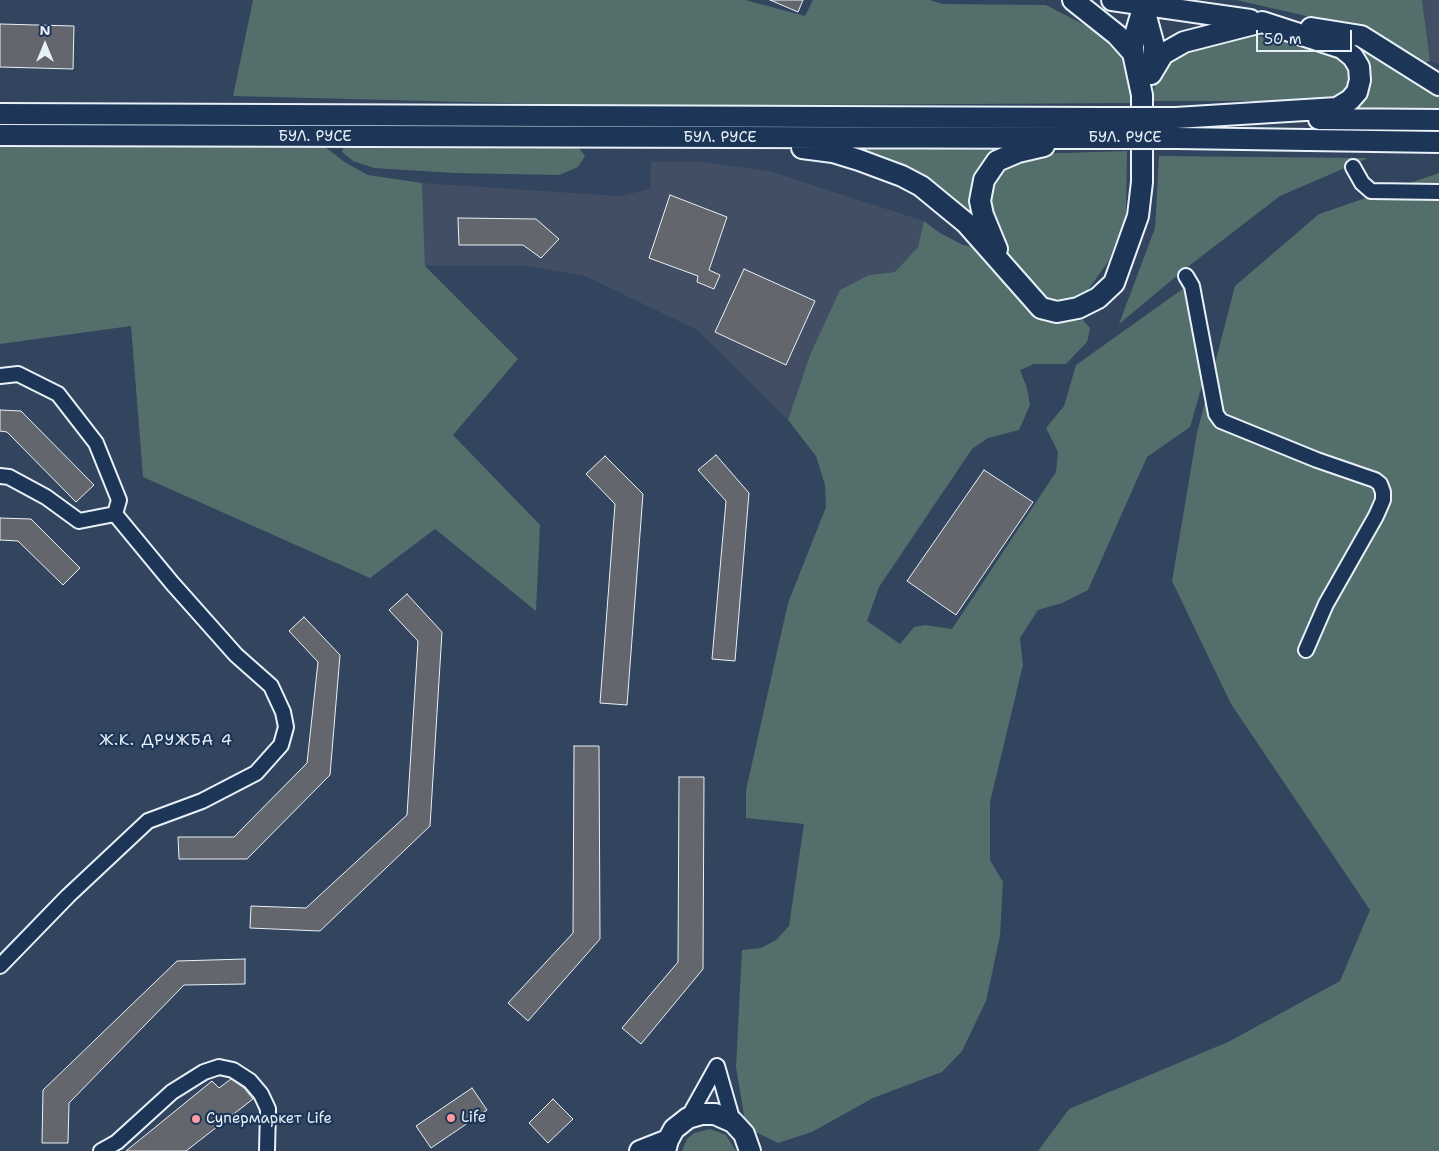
<!DOCTYPE html>
<html>
<head>
<meta charset="utf-8">
<style>
  body { margin:0 }
  #map { position:relative; width:1439px; height:1151px; overflow:hidden; background:#32445e; font-family:"Shantell Sans",sans-serif }
  canvas { display:block }
  .north { position:absolute; left:20px; top:20px; width:50px; height:50px; -webkit-text-stroke:4px #1d3557; paint-order:stroke; rotate:0deg; font-size:14px; font-weight:700; line-height:20px; text-align:center; color:#e8f1f8 }
  .north::after { content:''; display:block; margin:auto; width:18px; height:22px; background:#e8f1f8; clip-path:polygon(50% 0,100% 100%,50% 72%,0 100%) }
  .scale { position:absolute; left:1256px; top:30px; width:96px; height:22px; box-sizing:border-box; border:2px solid #e8f1f8; border-top:0; padding-left:6px; font-size:15px; line-height:18px; white-space:nowrap; color:#e8f1f8; -webkit-text-stroke:4px #1d3557; paint-order:stroke }
</style>
</head>
<body>
<div id="map">
<canvas width="1439" height="1151"></canvas>
<div class="north">N</div>
<div class="scale">50 m</div>
</div>
<script>
const g = document.querySelector('canvas').getContext('2d');
g.lineJoin = 'round';
function fill(path, color) { g.fillStyle = color; g.fill(path, 'evenodd'); }
const toPath = rows => new Path2D(rows.map(r => 'M' + r).join(''));
function trace(path, color, width, dash) { g.strokeStyle = color; g.lineWidth = width; g.lineCap = dash ? 'butt' : 'round'; g.setLineDash(dash || []); g.stroke(path); }
function write(font, color, halo, rows, align = 'center') {
  g.font = font + ' "Shantell Sans",sans-serif'; g.lineWidth = 4.5; g.setLineDash([]); g.textBaseline = 'middle'; g.strokeStyle = halo; g.fillStyle = color; for (const [text, x, y, turn = 0] of rows) {
    g.save(); g.translate(x, y); g.rotate((+turn || 0) * Math.PI / 180); g.textAlign = isNaN(turn) ? turn : align; if (halo) g.strokeText(text, 0, 0); g.fillText(text, 0, 0); g.restore();
  }
}
const built = toPath([
  [1422,0,1439,0,1439,64,1430,61],
  [651,162,704,162,769,171,924,221,918,247,895,272,869,275,810,355,788,420,697,330,585,276,528,266,425,266,422,183,620,196,650,189]
]);
const green = toPath([
  [253,0,745,0,805,16,813,0,930,0,942,4,1046,5,1106,36,1131,57,1136,103,621,106,233,96],
  [1236,0,1422,0,1430,61,1421,65,1355,27],
  [1235,36,1258,36,1332,50,1345,56,1353,79,1347,92,1328,101,1151,101,1160,65,1168,56],
  [1345,38,1439,93,1439,115,1336,113,1357,98],
  [0,141,321,144,346,163,368,175,422,183,425,266,518,359,453,435,540,525,536,611,435,529,370,578,143,477,131,326,0,344],
  [350,145,578,147,585,156,578,167,559,175,455,173,374,168,353,161,342,152,344,146],
  [1015,146,985,164,985,237,840,147],
  [1127,151,1126,215,1108,262,1085,294,1068,301,1046,298,1014,265,988,213,994,174,1030,154],
  [1159,156,1368,158,1280,196,1185,269,1119,324,1155,228],
  [1439,173,1439,1151,1038,1151,1069,1109,1228,1042,1340,981,1370,910,1231,704,1172,581,1197,433,1235,286,1319,214],
  [924,221,940,233,963,245,984,249,1036,313,1070,321,1083,320,1090,328,1087,342,1066,364,1034,364,1020,370,1027,388,1030,405,1019,430,988,438,972,449,879,587,867,621,900,644,914,627,925,625,952,629,1056,472,1058,452,1046,428,1064,406,1076,365,1184,288,1203,382,1190,427,1147,457,1088,590,1062,603,1038,610,1020,638,1023,665,990,802,990,860,1003,882,1000,936,986,1001,962,1051,942,1072,873,1098,812,1132,778,1143,756,1132,745,1121,736,1067,742,950,761,948,776,940,789,926,804,824,746,818,746,790,788,603,826,507,825,485,816,456,788,420,810,355,840,290,869,275,895,272,918,247],
  [710,1129,726,1135,736,1151,682,1151,687,1139,694,1133]
]);
const building = toPath([
  [770,0,803,0,798,12,770,0],
  [0,24,74,26,73,69,0,67,0,24],
  [670,195,727,217,709,270,720,275,714,289,697,282,698,276,649,258,670,195],
  [458,218,536,219,559,239,541,258,523,245,459,245,458,218],
  [744,269,815,301,786,365,715,332,744,269],
  [0,410,21,411,94,485,76,502,7,432,0,431,0,410],
  [716,455,749,493,735,661,712,659,726,501,698,470,716,455],
  [605,456,643,494,627,705,600,703,615,504,586,474,605,456],
  [984,470,1033,502,956,615,907,581,984,470],
  [0,518,31,519,80,568,63,585,18,541,0,540,0,518],
  [407,594,442,632,430,826,320,931,250,928,251,906,306,908,407,815,418,641,389,610,407,594],
  [304,617,340,655,330,775,247,859,179,859,178,837,234,837,307,763,318,662,289,631,304,617],
  [574,746,599,746,600,939,528,1021,508,1003,573,933,574,746],
  [679,777,704,777,703,969,641,1044,622,1028,678,962,679,777],
  [245,959,245,984,184,985,69,1103,68,1143,42,1143,43,1090,177,961,245,959],
  [231,1079,244,1088,253,1099,186,1151,126,1151,212,1081,219,1088,231,1079],
  [472,1088,487,1110,431,1148,416,1126,472,1088],
  [553,1099,573,1119,548,1143,529,1123,553,1099]
]);
const street = toPath([
  [1353,167,1362,183,1371,191,1439,192],
  [1186,276,1192,286,1216,414,1221,421,1317,460,1375,480,1380,484,1383,492,1383,500,1376,516,1326,604,1306,650],
  [0,376,18,374,58,394,96,443,119,500,115,514],
  [0,476,9,477,46,497,79,521,115,514],
  [0,966,68,896,148,821,202,801,256,773,281,745,286,727,283,712,271,686,236,655,172,583,115,514],
  [688,1118,717,1066,733,1122],
  [101,1151,117,1142,172,1092,204,1072,219,1067,233,1070,250,1081,261,1094,268,1109,267,1151]
]);
const secondary = toPath([
  [1073,0,1117,35,1133,53],
  [1112,0,1250,20],
  [1143,5,1154,46,1152,71],
  [1311,28,1361,36,1439,85],
  [1151,74,1163,54,1184,42,1262,22,1342,48,1353,57,1359,67,1360,80,1357,92,1350,100,1337,108,1176,118],
  [0,114,1104,118],
  [1319,119,1439,120],
  [0,135,1105,138],
  [1177,138,1439,142],
  [802,148,833,152,859,160,902,176,921,186,966,223,1041,308,1057,312,1078,308,1098,298,1114,283,1138,216,1142,182,1142,95,1133,53,1133,42,1144,5],
  [997,249,983,215,980,201,984,180,997,161,1018,152,1044,146],
  [640,1151,668,1140],
  [665,1151,668,1140,674,1129,688,1118,702,1114,715,1114,733,1122,744,1134,750,1151]
]);
const secondaryBridge = toPath([
  [1104,118,1176,118],
  [1105,138,1177,138]
]);
const markers = [
  [451,1118,5,"#ff9aa2"],
  [196,1119,5,"#ff9aa2"]
];
const streetNames = [
  ["БУЛ. РУСЕ",315,137],
  ["БУЛ. РУСЕ",720,138],
  ["БУЛ. РУСЕ",1125,138]
];
const poiNames = [
  ["Life",461,1118],
  ["Супермаркет Life",206,1119]
];
const neighbourhoodNames = [
  ["Ж.К. ДРУЖБА 4",166,741]
];
fill(built, '#414e63');
fill(green, '#546e6b');
fill(building, '#64666e');
trace(building, '#e8f1f8', 1);
trace(street, '#e8f1f8', 18);
trace(secondary, '#e8f1f8', 24);
trace(street, '#1d3557', 14);
trace(secondary, '#1d3557', 20);
trace(secondaryBridge, '#e8f1f8', 24, []);
trace(secondaryBridge, '#1d3557', 20);
for (const [x, y, r, color] of markers) { const dot = new Path2D(); dot.arc(x, y, r, 0, 2 * Math.PI); g.fillStyle = color; g.fill(dot); trace(dot, '#1d3557', 2); }
write('15px', '#e8f1f8', '#1d3557', streetNames);
write('15px', '#e8f1f8', '#1d3557', poiNames, 'left');
g.letterSpacing = '1px';
write('16px', '#e8f1f8', '#1d3557', neighbourhoodNames);
g.letterSpacing = '0px';
</script>
</body>
</html>
